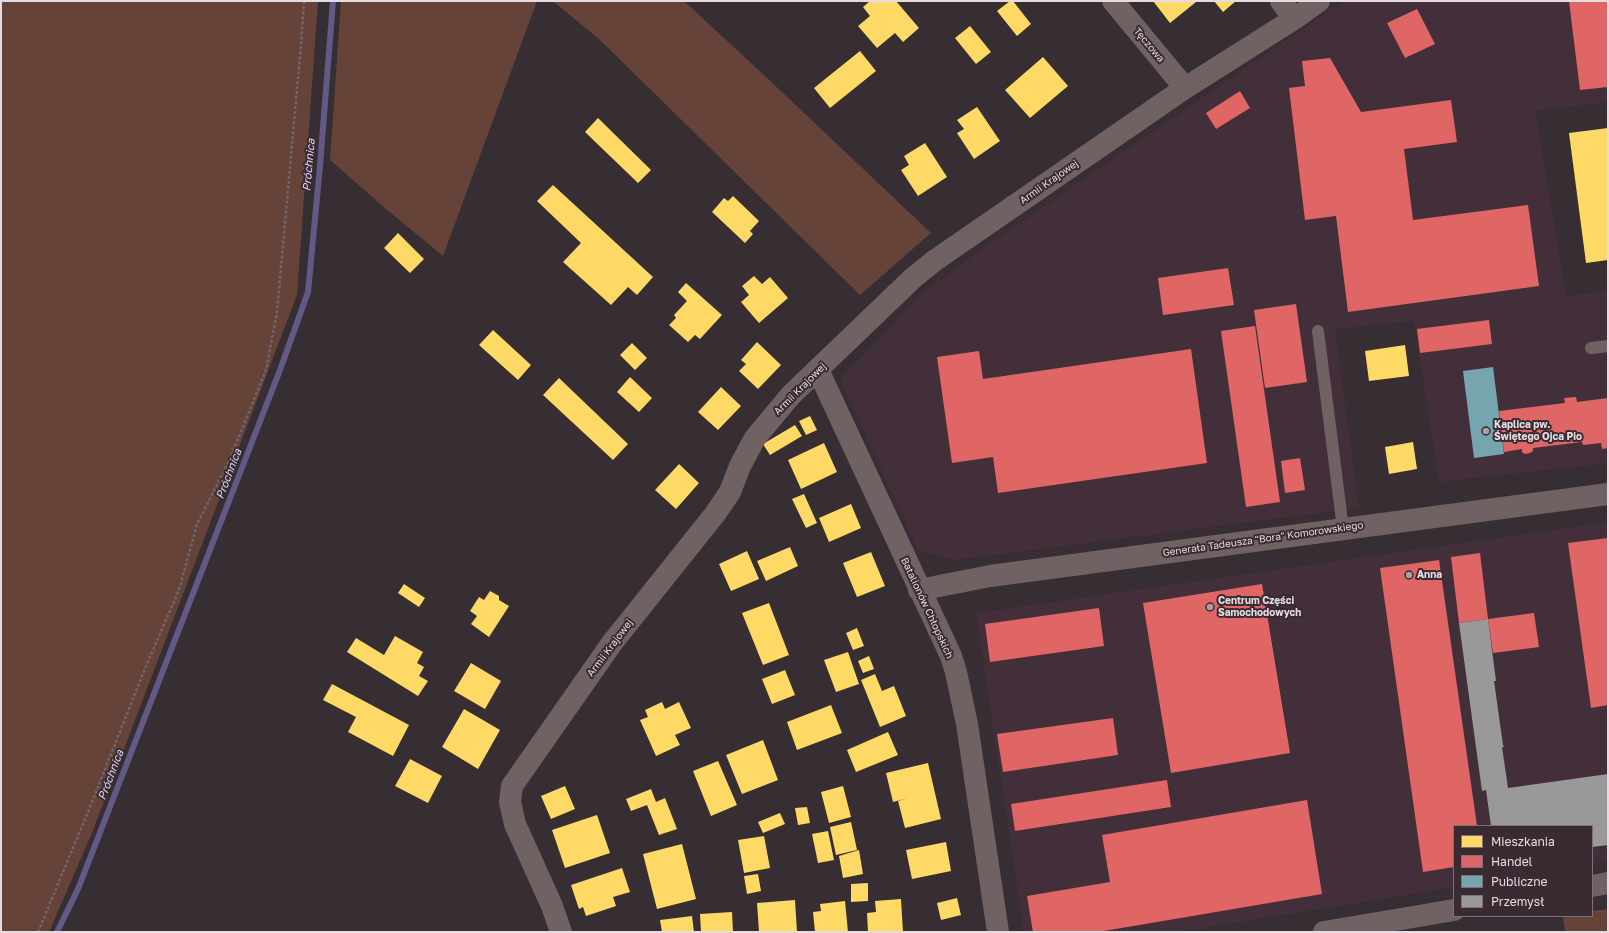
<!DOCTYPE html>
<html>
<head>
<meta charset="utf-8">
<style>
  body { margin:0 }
  #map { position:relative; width:1609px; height:933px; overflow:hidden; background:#362e33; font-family:"Golos Text",sans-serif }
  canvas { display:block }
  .frame { position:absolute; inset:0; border:2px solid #e6dbe1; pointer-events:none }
  .legend { position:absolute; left:1453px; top:825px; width:140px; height:92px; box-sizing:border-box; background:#3a2b33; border:1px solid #7f7179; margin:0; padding:5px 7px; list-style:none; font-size:12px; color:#e6dbe1 }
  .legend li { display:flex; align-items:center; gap:8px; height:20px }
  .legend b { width:20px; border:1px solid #7f7179 }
</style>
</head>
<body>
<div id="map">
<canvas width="1609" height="933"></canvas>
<div class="frame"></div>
<ul class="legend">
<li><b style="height:11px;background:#ffd966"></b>Mieszkania</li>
<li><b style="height:11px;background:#e06666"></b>Handel</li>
<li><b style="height:11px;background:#76a5af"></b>Publiczne</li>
<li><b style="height:11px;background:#999"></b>Przemysł</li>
</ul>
</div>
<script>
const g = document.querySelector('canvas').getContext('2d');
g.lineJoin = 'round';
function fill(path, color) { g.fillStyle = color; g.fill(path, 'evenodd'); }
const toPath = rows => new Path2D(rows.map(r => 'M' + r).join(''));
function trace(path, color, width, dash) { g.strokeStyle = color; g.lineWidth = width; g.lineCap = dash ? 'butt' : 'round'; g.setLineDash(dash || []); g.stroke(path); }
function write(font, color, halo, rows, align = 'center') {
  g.font = font + ' "Golos Text",sans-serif'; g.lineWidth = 4; g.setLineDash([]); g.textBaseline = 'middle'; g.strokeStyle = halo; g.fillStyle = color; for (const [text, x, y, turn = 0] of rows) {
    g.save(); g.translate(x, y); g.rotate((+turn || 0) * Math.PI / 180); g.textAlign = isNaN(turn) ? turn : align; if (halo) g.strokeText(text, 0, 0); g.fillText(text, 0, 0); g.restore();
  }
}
const built = toPath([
  [1343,1,1608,1,1608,102,1535,111,1566,296,1608,291,1608,463,1439,482,1414,321,1335,329,1359,508,955,560,918,550,840,379,929,288,992,242],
  [1608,522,1608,861,1592,864,1592,826,1454,826,1454,887,1179,932,1024,932,976,613]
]);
const green = toPath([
  [1,1,318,1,297,295,92,833,49,932,1,932],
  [341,1,537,1,443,256,386,209,330,160],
  [553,1,684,1,765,76,931,233,860,295,600,40],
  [1608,909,1608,932,1565,932,1563,916,1592,916,1592,911]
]);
const homes = toPath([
  [870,1,896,1,919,28,903,42,895,33,877,48,858,26,870,16,863,7],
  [1010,1,1013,1,1031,24,1017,36,997,11],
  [1153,1,1195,1,1196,2,1170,23],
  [1214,1,1236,1,1223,12],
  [970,26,991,52,976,64,955,38],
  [860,51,876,71,830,108,814,88],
  [1043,57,1068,86,1030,118,1005,90],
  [977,107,1000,141,974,159,957,133,964,129,957,120],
  [598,118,651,170,638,183,585,132],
  [1608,128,1608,260,1586,263,1569,133],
  [925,143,947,177,918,196,901,170,909,165,904,156],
  [553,185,653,277,637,295,628,287,611,305,563,262,581,243,537,201],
  [733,196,759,221,750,231,753,234,745,243,712,212,724,198,728,201],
  [398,233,424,259,410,273,384,248],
  [754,276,762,284,770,277,788,298,759,323,741,302,749,295,742,286],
  [686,283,722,315,700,339,695,335,688,342,669,325,676,318,674,315,687,301,678,292],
  [493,330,531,365,518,380,479,345],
  [757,342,781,365,758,389,739,371,746,364,741,360],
  [632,343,647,358,635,370,620,355],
  [1405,345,1409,376,1369,381,1365,351],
  [630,377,652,398,639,412,617,392],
  [559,378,628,444,613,460,543,395],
  [721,387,741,406,718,430,698,412],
  [810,416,817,430,806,435,799,421],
  [795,425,802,436,770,455,763,444],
  [1413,442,1417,469,1389,474,1385,447],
  [824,443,837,472,801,489,788,460],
  [679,464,699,483,676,509,655,490],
  [804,494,817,523,806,528,792,499],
  [851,504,861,528,829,542,819,518],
  [790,547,798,566,766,581,757,561],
  [747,551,759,579,731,591,719,564],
  [871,552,885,586,857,597,843,563],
  [404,584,425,598,419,607,398,593],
  [490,591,499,596,499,600,509,606,489,637,471,624,477,616,470,611,479,597,484,600],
  [769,603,789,655,763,665,742,613],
  [857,628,864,646,853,650,846,633],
  [395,636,423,652,417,663,424,667,419,676,428,681,418,696,347,652,356,638,384,655],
  [848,652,859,684,836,692,824,660],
  [869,656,874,669,863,673,858,661],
  [471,663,501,681,485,709,454,691],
  [785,670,795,695,772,704,762,679],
  [875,674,882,691,894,686,906,716,880,727,861,680],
  [332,684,409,725,393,756,348,732,356,717,323,700],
  [662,702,665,709,679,702,691,728,675,735,680,745,656,756,640,720,648,717,645,710],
  [831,705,842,733,797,750,787,722],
  [464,709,500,730,478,769,442,747],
  [888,732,898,755,856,772,847,750],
  [763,740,778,780,742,794,726,755],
  [410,759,442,776,428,803,395,786],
  [718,761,737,805,711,816,693,771],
  [928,763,941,819,905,828,898,801,908,798,893,802,886,773],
  [565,786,575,809,551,819,541,796],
  [843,786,851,817,829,823,821,792],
  [651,789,656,802,665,798,677,829,659,835,647,805,631,811,626,799],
  [807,807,810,823,798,825,795,808],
  [780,813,785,824,763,833,758,822],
  [597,815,610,853,565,868,552,830],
  [851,822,857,850,836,855,830,827],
  [828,831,834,860,818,863,812,834],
  [764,836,770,868,744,873,738,840],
  [946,842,951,871,912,879,906,850],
  [682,844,696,899,657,909,643,854],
  [859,850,863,874,843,878,839,856],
  [622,868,630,892,613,897,616,906,586,916,583,907,579,909,571,885],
  [758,874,761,891,747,894,744,876],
  [868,883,868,901,851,902,851,884],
  [957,898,961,915,941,920,937,903],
  [901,899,903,932,868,932,867,913,876,912,875,901],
  [795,900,797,932,759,932,757,903],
  [845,901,848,932,815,932,813,912,821,911,820,904],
  [732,912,733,932,701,932,700,914],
  [692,916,694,932,662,932,660,920]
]);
const shops = toPath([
  [1569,1,1608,1,1608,87,1580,90],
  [1417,9,1435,44,1405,58,1387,23],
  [1330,58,1361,112,1451,100,1457,142,1404,149,1413,220,1528,205,1539,286,1348,312,1336,216,1305,220,1289,88,1305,86,1302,61],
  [1240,91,1250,108,1216,129,1206,113],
  [1228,268,1234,305,1163,315,1158,278],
  [1296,304,1307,382,1265,388,1254,310],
  [1489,320,1492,344,1420,353,1417,329],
  [1255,326,1280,502,1246,507,1221,331],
  [1191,349,1207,463,998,493,993,457,952,463,937,357,979,351,983,379],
  [1576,397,1577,402,1608,398,1608,448,1602,449,1601,443,1583,445,1582,442,1533,448,1533,451,1530,453,1525,454,1522,452,1522,449,1504,452,1499,411,1565,403,1564,398],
  [1300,458,1305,490,1285,493,1281,461],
  [1608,538,1608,705,1591,708,1568,543],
  [1480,553,1488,619,1534,613,1539,647,1493,653,1488,619,1459,623,1451,557],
  [1439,560,1477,826,1454,826,1454,867,1423,872,1380,568],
  [1262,584,1290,753,1171,773,1143,603],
  [1099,608,1104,646,990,662,985,624],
  [1113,718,1118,755,1003,772,997,734],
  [1167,780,1171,807,1015,831,1011,804],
  [1307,800,1322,894,1098,932,1033,932,1027,896,1110,882,1102,835]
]);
const public = toPath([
  [1493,367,1504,454,1474,458,1463,371]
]);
const industry = toPath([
  [1488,619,1496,681,1494,681,1503,745,1504,747,1502,747,1508,788,1608,774,1608,845,1592,847,1592,826,1491,826,1486,790,1482,791,1459,623]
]);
const stream = toPath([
  [57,932,78,889,280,370,308,292,320,166,333,1]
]);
const path = toPath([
  [38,932,90,807,146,666,179,590,197,524,229,461,266,370,277,312,301,45,304,1]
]);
const lane = toPath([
  [1318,331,1343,529],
  [1591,348,1608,346]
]);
const street = toPath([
  [1113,1,1185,88],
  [1281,1,1294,19],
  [818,370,951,656,956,672,967,724,998,932],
  [919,590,990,576,1608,494],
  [1592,886,1608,883],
  [561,932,552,906,515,824,510,802,512,786,612,643,715,514,730,492,740,466,755,438,791,395,913,278,934,261,1185,88,1294,19,1319,1],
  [1324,932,1454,910]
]);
const markers = [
  [1486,431,4,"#a89ea4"],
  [1409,575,4,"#a89ea4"],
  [1210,607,4,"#a89ea4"]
];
const streetNames = [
  ["Tęczowa",1149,45,50],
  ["Armii Krajowej",1049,182,-35],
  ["Armii Krajowej",800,389,-45],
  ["Generała Tadeusza \"Bora\" Komorowskiego",1263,539,-8],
  ["Batalionów Chłopskich",927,608,65],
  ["Armii Krajowej",610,648,-53]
];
const poiNames = [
  ["Kaplica pw.",1494,425],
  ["Świętego Ojca Pio",1494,437],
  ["Anna",1417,575],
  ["Centrum Części",1218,601],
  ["Samochodowych",1218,613]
];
const waterNames = [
  ["Próchnica",309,165,-85],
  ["Próchnica",229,474,-69],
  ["Próchnica",111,775,-69]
];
fill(built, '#432f3a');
fill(green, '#654339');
fill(homes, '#ffd966');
fill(shops, '#e06666');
fill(public, '#76a5af');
fill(industry, '#999');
trace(stream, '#625986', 6);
trace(path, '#706568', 2.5, [3, 2]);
trace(lane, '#706163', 12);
trace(street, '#706163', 22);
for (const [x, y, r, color] of markers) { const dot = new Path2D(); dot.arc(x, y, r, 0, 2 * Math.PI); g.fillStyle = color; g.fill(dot); trace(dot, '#3a2b33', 1.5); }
write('10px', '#e6dbe1', '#3a2b33', streetNames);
write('bold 10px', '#e6dbe1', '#3a2b33', poiNames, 'left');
write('italic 11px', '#ded9f9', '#3a2b33', waterNames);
</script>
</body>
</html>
